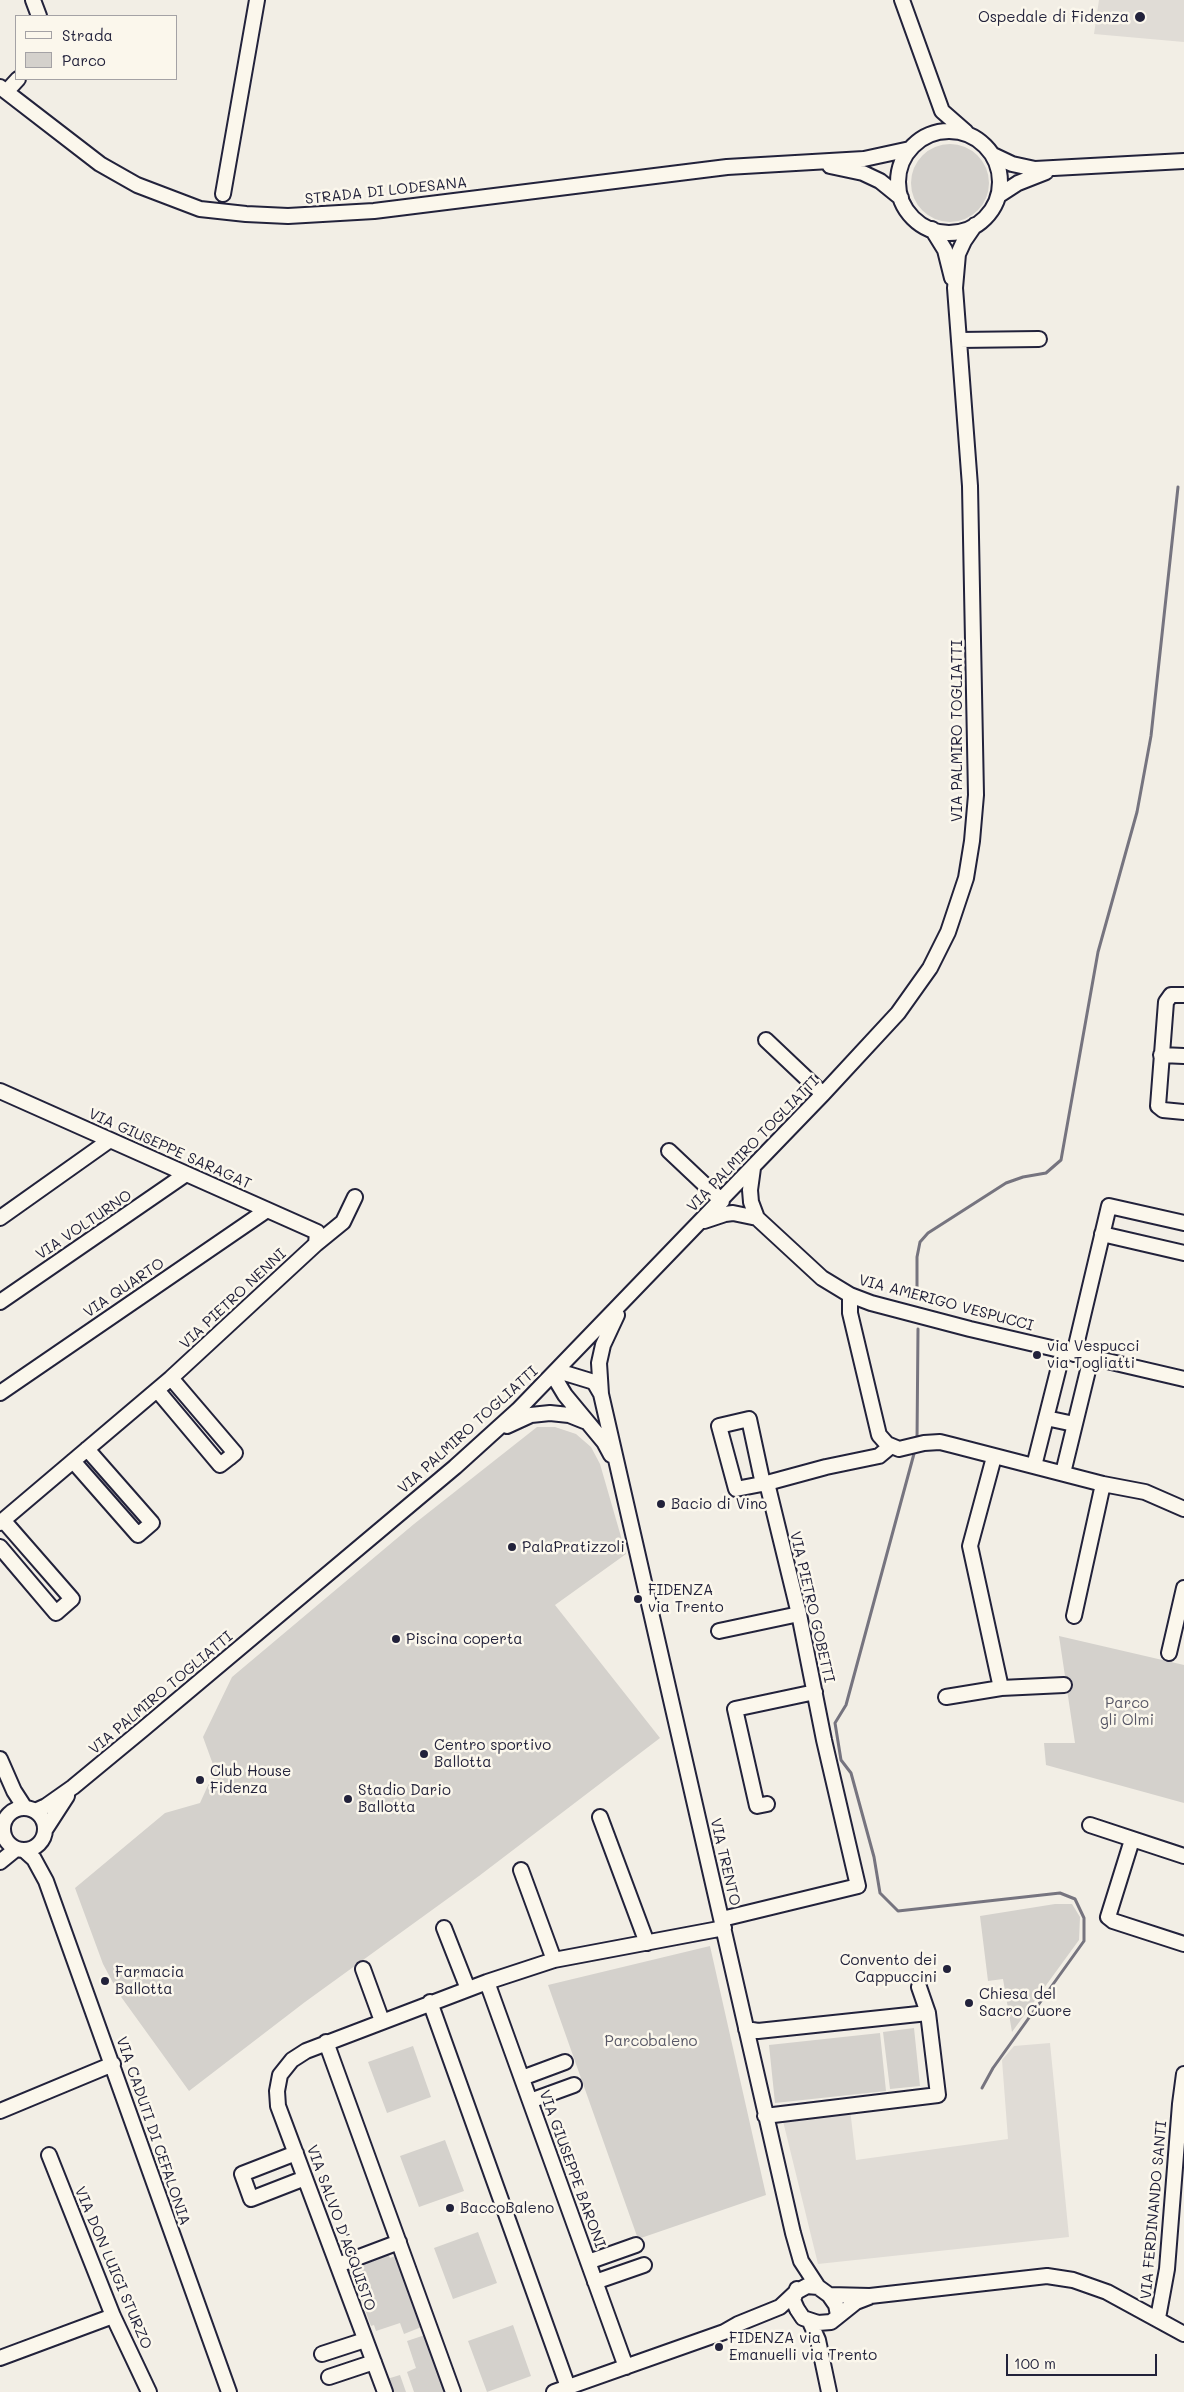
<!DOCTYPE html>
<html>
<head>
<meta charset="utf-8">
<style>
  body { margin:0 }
  #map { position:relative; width:1184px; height:2392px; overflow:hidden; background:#f2eee5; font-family:Mali,sans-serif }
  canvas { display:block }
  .legend { position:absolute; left:15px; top:15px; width:162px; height:65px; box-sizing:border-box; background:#fbf7ec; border:1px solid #a4a2a5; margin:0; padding:6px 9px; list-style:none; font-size:15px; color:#22223b }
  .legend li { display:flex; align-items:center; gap:10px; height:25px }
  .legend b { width:25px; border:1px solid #a4a2a5 }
  .scale { position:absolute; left:1006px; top:2354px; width:151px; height:22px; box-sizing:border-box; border:2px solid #22223b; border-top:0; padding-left:6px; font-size:15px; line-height:18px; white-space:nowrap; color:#22223b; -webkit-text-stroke:4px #fbf7ec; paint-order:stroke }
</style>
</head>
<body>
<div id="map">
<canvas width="1184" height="2392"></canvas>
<ul class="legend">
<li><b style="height:6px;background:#fbf7ec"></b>Strada</li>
<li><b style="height:14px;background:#d4d1cc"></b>Parco</li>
</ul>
<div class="scale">100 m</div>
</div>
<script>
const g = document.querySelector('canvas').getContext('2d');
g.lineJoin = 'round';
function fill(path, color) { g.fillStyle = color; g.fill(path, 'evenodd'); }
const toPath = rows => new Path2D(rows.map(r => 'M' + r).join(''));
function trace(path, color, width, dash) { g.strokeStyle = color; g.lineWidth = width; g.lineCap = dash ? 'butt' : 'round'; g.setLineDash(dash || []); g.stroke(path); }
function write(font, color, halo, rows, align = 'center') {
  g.font = font + ' Mali,sans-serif'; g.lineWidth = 5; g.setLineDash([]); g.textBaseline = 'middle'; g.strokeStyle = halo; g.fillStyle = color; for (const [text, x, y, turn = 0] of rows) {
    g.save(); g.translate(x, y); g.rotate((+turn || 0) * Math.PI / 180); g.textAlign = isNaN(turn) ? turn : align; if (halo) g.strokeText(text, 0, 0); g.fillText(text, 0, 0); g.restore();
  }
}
const built = toPath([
  [1099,0,1184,0,1184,42,1094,34],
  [1050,2043,1069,2237,818,2264,782,2117,850,2109,856,2160,1008,2139,1002,2060,1014,2046]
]);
const green = toPath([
  '911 183a39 39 0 1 1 78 0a39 39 0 1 1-78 0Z',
  [537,1427,555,1427,576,1434,591,1447,600,1464,626,1554,555,1605,660,1738,479,1876,305,2002,189,2091,119,1994,103,1964,75,1888,165,1813,200,1803,215,1770,203,1737,232,1677,414,1524],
  [1059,1636,1184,1665,1184,1803,1046,1765,1044,1743,1075,1743],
  [1055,1904,1072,1904,1080,1917,1079,1940,1012,2032,1003,1979,988,1981,980,1916],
  [710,1946,766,2195,638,2239,548,1985],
  [914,2028,920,2086,890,2089,883,2032],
  [880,2033,886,2091,775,2103,769,2045],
  [413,2046,431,2097,387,2113,368,2062],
  [445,2140,464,2191,419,2207,400,2156],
  [478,2232,497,2283,453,2299,434,2248],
  [387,2252,390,2258,398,2255,424,2326,404,2334,400,2323,376,2331,374,2325,371,2326,349,2266],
  [513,2325,531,2376,487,2392,468,2341],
  [428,2334,449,2392,414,2392,407,2372,416,2368,407,2341],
  [400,2375,406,2392,392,2392,387,2379]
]);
const stream = toPath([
  [917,1295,917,1257,920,1242,928,1233,1006,1183,1023,1177,1046,1173,1061,1160,1098,952,1137,812,1151,736,1178,487],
  [917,1441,918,1329],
  [915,1450,846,1705,835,1723,841,1760,851,1773,874,1857,880,1893,898,1911,1060,1893,1075,1899,1084,1918,1084,1941,993,2068,982,2088]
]);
const minor = toPath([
  [33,0,39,16],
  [902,0,942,111,966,132],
  [0,87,100,164,137,185,200,209,246,214,288,216,374,211,727,167,864,159,910,149],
  [7,91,18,79],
  '898 182a51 51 0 1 1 102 0a51 51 0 1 1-102 0Z',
  [993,155,1012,164,1035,169,1184,161],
  [830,166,863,173,880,181,901,198],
  [223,194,257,0],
  [998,196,1018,183,1046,172],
  [932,229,945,250,952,278],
  [959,340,1039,339],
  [1184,995,1171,995,1166,1002,1158,1106,1163,1110,1184,1112],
  [766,1040,823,1094],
  [1161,1055,1184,1056],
  [0,1091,317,1232,316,1244],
  [669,1151,722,1201],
  [753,1168,750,1190,751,1202,757,1218,822,1278,850,1295,871,1303,970,1329,1184,1379],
  [0,1218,110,1140],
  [704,1221,725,1214,733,1213,757,1218],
  [1102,1234,1184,1253],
  [850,1295,850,1313,879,1435,887,1444,899,1449,924,1443,940,1442,952,1445,1103,1484,1145,1492,1184,1509],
  [0,1302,186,1174],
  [617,1315,603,1345,599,1363,601,1394,793,2233,801,2261,818,2287],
  [1074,1354,1109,1206,1184,1223],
  [558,1371,594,1382,601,1394],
  [553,1375,565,1395,604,1442,611,1455],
  [157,1390,220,1465,229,1458,235,1453,171,1378],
  [0,1393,267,1210],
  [1046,1418,1074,1424],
  [507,1426,531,1415,550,1413,569,1415,584,1421],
  [994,1457,970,1546,1001,1688],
  [73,1461,138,1535,152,1523,87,1449],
  [1034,1466,1063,1351],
  [1063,1473,1091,1358],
  [763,1484,749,1419,719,1426,736,1489,767,1483],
  [0,1523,171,1378,316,1244,343,1222,355,1197],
  [0,1547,56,1613,72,1599,3,1520],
  [1074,1616,1103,1484],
  [719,1631,799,1614],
  [1169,1653,1184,1588],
  [946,1697,1001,1688,1064,1685],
  [0,1759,14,1791,25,1808],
  [767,1804,757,1806,735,1709,815,1692],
  '3 1829a21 21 0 1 1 42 0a21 21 0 1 1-42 0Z',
  [35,1811,46,1806,73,1787,142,1730,455,1467,518,1410,823,1094,898,1013,930,968,948,932,966,878,972,841,976,795,970,486,955,288,958,254,964,241,975,225],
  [600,1817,647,1943],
  [1090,1825,1184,1856],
  [45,1830,67,1796],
  [1132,1840,1108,1917,1113,1921,1184,1944],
  [24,1850,34,1859,46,1881,229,2392],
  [0,1862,16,1849],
  [521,1870,554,1960],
  [722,1919,858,1886,824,1740,799,1614,767,1483,826,1467,879,1456,891,1446],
  [444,1928,468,1989],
  [363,1969,382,2021],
  [487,1982,626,2367],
  [919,1987,928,2013],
  [430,2002,568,2387],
  [746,2029,758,2031,928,2013,938,2095,765,2116],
  [326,2042,453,2392],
  [1184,2074,1180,2104,1184,2106],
  [522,2078,565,2062],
  [530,2101,574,2085],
  [0,2111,113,2064],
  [296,2153,242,2174,251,2199,305,2178],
  [49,2155,113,2316,149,2392],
  [588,2262,636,2245],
  [338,2265,399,2242],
  [595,2282,644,2265],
  [797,2289,793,2300,797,2309,803,2318,818,2323,831,2322,856,2302,869,2297],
  [829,2295,870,2296,1047,2276,1073,2280,1107,2292,1184,2334],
  [1158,2318,1167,2269,1180,2104],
  [810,2322,818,2340,829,2392],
  [322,2354,365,2340],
  [0,2358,113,2316],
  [329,2377,374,2362],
  [385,2392,278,2106,277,2091,280,2075,292,2060,306,2051,487,1982,554,1960,724,1928],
  [554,2392,724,2332,738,2324,780,2307,796,2292,807,2286,818,2287,829,2295,836,2305,838,2315]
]);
const markers = [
  [1140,17,6,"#22223b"],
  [1037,1355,5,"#22223b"],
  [661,1504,5,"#22223b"],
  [512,1547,5,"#22223b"],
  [638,1599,5,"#22223b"],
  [396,1639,5,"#22223b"],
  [424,1754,5,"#22223b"],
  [200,1780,5,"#22223b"],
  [348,1799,5,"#22223b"],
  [947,1969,5,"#22223b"],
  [105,1981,5,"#22223b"],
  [969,2003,5,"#22223b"],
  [450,2208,5,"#22223b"],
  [719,2347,5,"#22223b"]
];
const poiNames = [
  ["Ospedale di Fidenza",1129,17,"right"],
  ["via Vespucci",1047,1346],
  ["via Togliatti",1047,1363],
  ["Bacio di Vino",671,1504],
  ["PalaPratizzoli",522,1547],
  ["FIDENZA",648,1590],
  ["via Trento",648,1607],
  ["Piscina coperta",406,1639],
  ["Centro sportivo",434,1745],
  ["Ballotta",434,1762],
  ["Club House",210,1771],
  ["Fidenza",210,1788],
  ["Stadio Dario",358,1790],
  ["Ballotta",358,1807],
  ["Convento dei",937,1960,"right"],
  ["Cappuccini",937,1977,"right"],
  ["Farmacia",115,1972],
  ["Ballotta",115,1989],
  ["Chiesa del",979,1994],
  ["Sacro Cuore",979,2011],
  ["BaccoBaleno",460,2208],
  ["FIDENZA via",729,2338],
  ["Emanuelli via Trento",729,2355]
];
const streetNames = [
  ["STRADA DI LODESANA",386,191,-6],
  ["VIA PALMIRO TOGLIATTI",957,731,-90],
  ["VIA PALMIRO TOGLIATTI",753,1144,-46],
  ["VIA GIUSEPPE SARAGAT",170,1149,24],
  ["VIA VOLTURNO",84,1225,-34],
  ["VIA QUARTO",124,1288,-34],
  ["VIA PIETRO NENNI",233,1299,-43],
  ["VIA AMERIGO VESPUCCI",946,1303,15],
  ["VIA PALMIRO TOGLIATTI",468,1430,-42],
  ["VIA PIETRO GOBETTI",812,1607,77],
  ["VIA PALMIRO TOGLIATTI",161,1693,-40],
  ["VIA TRENTO",725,1862,77],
  ["VIA CADUTI DI CEFALONIA",153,2131,71],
  ["VIA GIUSEPPE BARONI",572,2169,70],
  ["VIA FERDINANDO SANTI",1154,2210,-85],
  ["VIA SALVO D'ACQUISTO",341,2228,70],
  ["VIA DON LUIGI STURZO",113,2268,67]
];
const parkNames = [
  ["Parco",1127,1703],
  ["gli Olmi",1127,1720],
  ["Parcobaleno",651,2041]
];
fill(built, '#e0dcd6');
fill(green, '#d4d1cc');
trace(stream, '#76747f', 3);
trace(minor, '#22223b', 18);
trace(minor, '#fbf7ec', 14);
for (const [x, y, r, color] of markers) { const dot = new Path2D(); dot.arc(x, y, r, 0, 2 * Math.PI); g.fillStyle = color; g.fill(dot); trace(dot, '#fbf7ec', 2); }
write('15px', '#22223b', '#fbf7ec', poiNames, 'left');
write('15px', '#22223b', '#fbf7ec', streetNames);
write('15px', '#575766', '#fbf7ec', parkNames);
</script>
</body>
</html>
